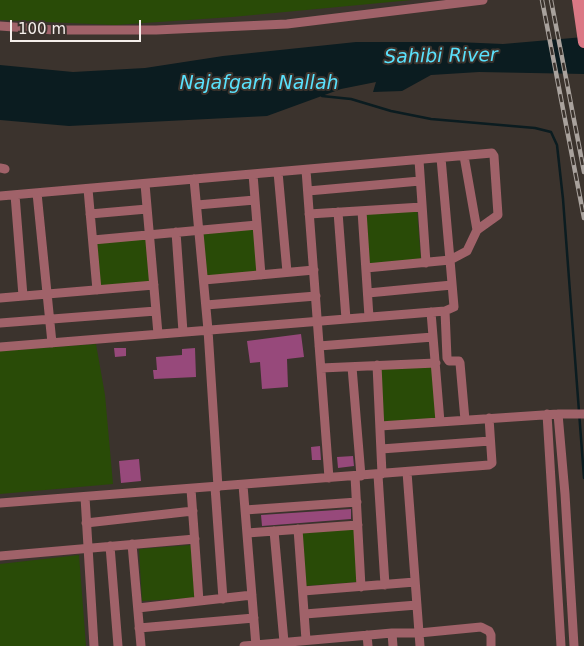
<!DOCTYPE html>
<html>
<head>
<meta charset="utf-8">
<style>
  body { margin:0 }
  #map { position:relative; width:584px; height:646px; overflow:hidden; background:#3b332d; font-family:"DejaVu Sans",sans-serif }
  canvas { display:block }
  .scale { position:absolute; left:10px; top:20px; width:131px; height:22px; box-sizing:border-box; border:2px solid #f5efeb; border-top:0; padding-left:6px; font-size:15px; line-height:18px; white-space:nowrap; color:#f5efeb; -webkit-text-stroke:4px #3b332d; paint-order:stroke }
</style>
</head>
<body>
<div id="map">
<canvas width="584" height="646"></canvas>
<div class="scale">100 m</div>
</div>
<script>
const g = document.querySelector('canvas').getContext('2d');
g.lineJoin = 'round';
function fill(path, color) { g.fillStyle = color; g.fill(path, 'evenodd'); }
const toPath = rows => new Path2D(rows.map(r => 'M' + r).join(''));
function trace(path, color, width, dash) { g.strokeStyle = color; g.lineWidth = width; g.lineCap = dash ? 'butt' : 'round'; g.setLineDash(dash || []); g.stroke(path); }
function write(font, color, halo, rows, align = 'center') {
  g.font = font + ' "DejaVu Sans",sans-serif'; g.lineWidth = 4; g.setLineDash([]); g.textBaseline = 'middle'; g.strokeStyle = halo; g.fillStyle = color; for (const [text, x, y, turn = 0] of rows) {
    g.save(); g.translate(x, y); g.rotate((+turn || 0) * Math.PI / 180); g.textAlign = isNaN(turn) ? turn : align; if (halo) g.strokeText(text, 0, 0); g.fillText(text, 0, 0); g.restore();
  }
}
const green = toPath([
  [0,0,412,0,232,17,115,25,0,20],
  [417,209,421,261,369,264,366,212],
  [254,227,258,273,206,278,201,232],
  [148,236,152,282,99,287,95,241],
  [96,344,105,395,113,484,0,494,0,351],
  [432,366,436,419,383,422,380,369],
  [354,529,358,582,305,586,302,533],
  [191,545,195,598,142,601,139,549],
  [79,555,86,646,0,646,0,564]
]);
const water = toPath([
  [584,37,584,74,479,72,431,75,402,91,373,92,376,82,341,89,267,116,69,126,0,120,0,65,73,72,145,68,223,56,356,42,457,42,503,44]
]);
const stream = toPath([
  [322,96,351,99,391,111,431,119,535,128,551,132,557,145,563,199,584,478]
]);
const building = toPath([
  [301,334,304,357,287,359,288,387,262,389,260,362,250,363,247,341],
  [114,348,126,348,126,356,115,357],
  [195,348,196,377,154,379,153,370,157,370,156,357,182,355,182,349],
  [320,446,321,460,312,460,311,447],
  [353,456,354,466,338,468,337,457],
  [139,459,141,481,121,483,119,461],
  [351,509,351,519,262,526,261,515]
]);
const street = toPath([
  [0,26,54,30,156,30,287,24,483,0],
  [464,156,477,230],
  [419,160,426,263],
  [0,168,5,169],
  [306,170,329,478],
  [278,172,287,272],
  [253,174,261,275],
  [194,179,208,330,218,487],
  [145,184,158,334],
  [88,189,97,290],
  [308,191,420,181],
  [37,193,52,343],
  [15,195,23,296],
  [0,196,492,153,494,156,498,215,477,230,467,251,450,260,454,307,445,311,0,347],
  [197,205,255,200],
  [362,211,369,317],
  [338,212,346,319],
  [90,214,147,209],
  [309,214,422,207],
  [176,232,183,332],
  [93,240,257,225],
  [366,268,450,260,441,158],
  [204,280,314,270],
  [368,293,452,285],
  [0,298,154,285],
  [206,305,316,296],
  [445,311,447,358,449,361,459,361,460,363,465,420],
  [431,312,440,422],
  [0,323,156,311],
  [319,346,433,337],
  [377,365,382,474],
  [352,367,361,476],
  [321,368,436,363],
  [547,414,561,646],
  [558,414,565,494,574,646],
  [380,426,558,414,584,414],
  [381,449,490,441],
  [407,472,420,646],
  [378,475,385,585],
  [355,476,361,587],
  [243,485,256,646],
  [215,487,223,599],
  [191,489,199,601],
  [85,497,94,646],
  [0,503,489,465,492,463,489,418],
  [245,510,357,502],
  [86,523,193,511],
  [298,529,306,640],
  [274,531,284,642],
  [247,533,358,525],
  [132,544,141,646],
  [110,546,118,646],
  [0,556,195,539],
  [303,591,415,582],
  [138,608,252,595],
  [305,614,417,605],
  [139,628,254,618],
  [392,633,393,646],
  [367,635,368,646],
  [244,646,392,633,419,633,481,627,489,631,491,635,491,646]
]);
const secondary = toPath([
  [578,0,584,42]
]);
const rail = toPath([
  [542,0,584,218],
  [551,0,584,172]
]);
const waterNames = [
  ["Sahibi River",441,57,-1],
  ["Najafgarh Nallah",259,84]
];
fill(green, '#294b07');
fill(water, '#0b1c20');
trace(stream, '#0b1c20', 2.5);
fill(building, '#97497b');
trace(street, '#a06269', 9);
trace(secondary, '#db7885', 12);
trace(rail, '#a9a29d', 4.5);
trace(rail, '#3b332d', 2.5, [8]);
write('italic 19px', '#5ae1fc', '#3b332d', waterNames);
</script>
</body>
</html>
